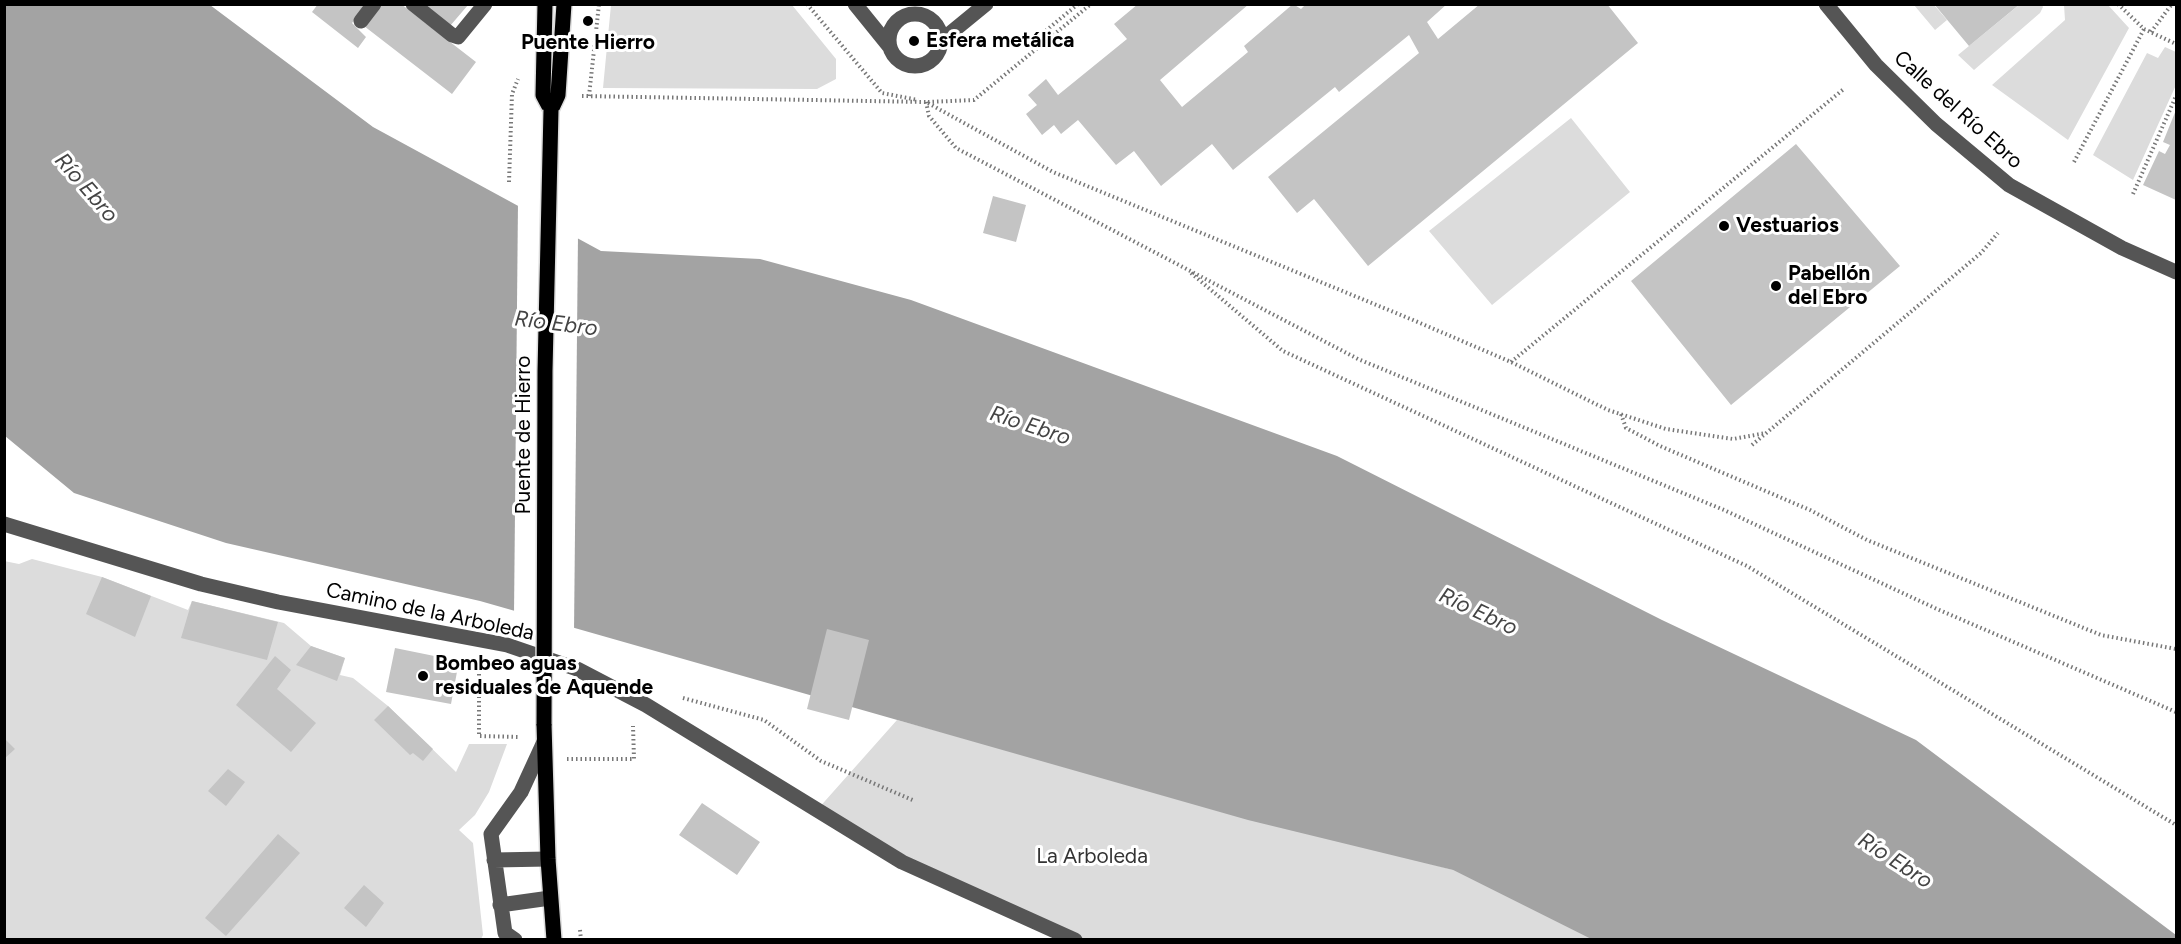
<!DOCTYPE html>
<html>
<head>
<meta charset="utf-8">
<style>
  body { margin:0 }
  #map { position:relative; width:2181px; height:944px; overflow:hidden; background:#fff; font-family:Figtree,sans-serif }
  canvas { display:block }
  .frame { position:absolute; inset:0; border:6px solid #000; pointer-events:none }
</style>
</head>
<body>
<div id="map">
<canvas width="2181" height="944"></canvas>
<div class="frame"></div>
</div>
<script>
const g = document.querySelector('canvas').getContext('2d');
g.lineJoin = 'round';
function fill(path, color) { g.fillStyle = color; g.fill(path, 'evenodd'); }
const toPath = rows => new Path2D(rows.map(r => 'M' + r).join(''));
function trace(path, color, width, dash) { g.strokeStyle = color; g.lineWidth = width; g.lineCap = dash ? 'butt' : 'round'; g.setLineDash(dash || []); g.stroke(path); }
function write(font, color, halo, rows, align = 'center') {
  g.font = font + ' Figtree,sans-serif'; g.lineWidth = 6; g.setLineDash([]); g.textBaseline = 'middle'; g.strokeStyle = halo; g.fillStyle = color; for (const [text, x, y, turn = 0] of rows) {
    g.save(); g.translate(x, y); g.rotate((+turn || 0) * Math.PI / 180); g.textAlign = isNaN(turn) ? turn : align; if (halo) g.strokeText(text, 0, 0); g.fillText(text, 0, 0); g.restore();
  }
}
const green = toPath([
  [611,5,792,5,836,59,836,79,817,89,603,88],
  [1914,5,1934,5,1947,20,1935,30],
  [2019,5,2042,5,2043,7,2040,13,1974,70,1958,55],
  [2064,5,2108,5,2129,28,2068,140,1992,85,2065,20],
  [2165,47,2176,52,2176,85,2133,180,2093,155,2147,53,2158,58],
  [1571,118,1630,192,1492,305,1429,231],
  [32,559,102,577,188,610,192,601,284,623,311,646,345,658,340,675,353,678,388,706,456,772,469,744,507,744,489,792,475,815,459,830,473,843,483,935,481,939,5,939,4,561,19,564],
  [897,720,1453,870,1591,939,1075,939,902,862,817,810]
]);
const water = toPath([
  [4,5,210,5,373,127,601,251,760,259,911,300,1337,456,1662,620,1916,740,2176,935,2176,939,1591,939,1453,870,1248,820,480,601,226,543,74,493,5,436]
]);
const pier = toPath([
  [518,202,578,235,574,631,514,614]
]);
const building = toPath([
  [318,4,367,4,352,23,366,37,358,48,312,12],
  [382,4,401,4,476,62,452,94,364,26],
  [1138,4,1249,4,1160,80,1182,107,1248,52,1244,46,1293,4,1301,9,1306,4,1447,4,1427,22,1438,39,1480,4,1607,4,1638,43,1368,266,1314,199,1297,213,1268,177,1419,53,1409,35,1339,92,1335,87,1233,170,1212,144,1161,186,1134,151,1116,165,1078,120,1061,134,1054,125,1042,135,1026,114,1037,105,1028,95,1046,79,1058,95,1127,39,1114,24],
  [1934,4,2020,4,1969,46],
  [423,5,468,5,450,26],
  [2176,110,2176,200,2143,185,2159,151,2165,154,2170,145,2163,142],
  [1796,144,1900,266,1731,405,1631,281],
  [993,196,1026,205,1016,242,983,233],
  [102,577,151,596,135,637,86,614],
  [192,601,278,622,267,660,181,638],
  [827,629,869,640,849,720,807,709],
  [311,646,345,658,337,681,296,665],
  [395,648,459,661,451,704,386,692],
  [275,656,291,670,277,689,316,723,291,752,236,705],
  [388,706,433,749,423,761,413,753,410,755,374,720],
  [4,738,15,749,4,759],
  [228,769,245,782,226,806,208,791],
  [702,803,760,842,737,875,679,835],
  [278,834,300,853,226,936,205,918],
  [364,885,384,903,366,927,344,908]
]);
const path = toPath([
  [807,4,882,93,918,100],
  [2118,4,2144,29,2176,44],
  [2151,32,2172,4],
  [1025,48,1078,4],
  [582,96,926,102,1053,172,1413,320,1511,362,1608,410,1666,429,1733,439,1766,433],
  [589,96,599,4],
  [926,102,929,116,956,148,1358,359,1724,510,1937,609,2176,712],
  [928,102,974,100,1091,4],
  [2074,162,2144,29],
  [509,182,512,94,518,79],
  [2133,194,2176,96],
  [1191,273,1283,351,1747,566,2176,825],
  [1511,362,1845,88],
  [1621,414,1626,428,1660,446,1810,510,1867,540,2101,635,2176,649],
  [1752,445,1981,253,1998,233],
  [479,665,479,736,520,737],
  [683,698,764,720,821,761,915,801],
  [567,759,634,759,633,726],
  [580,930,581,940]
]);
const minor = toPath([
  [413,4,452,35,458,37,485,4],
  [855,4,889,46],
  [1826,4,1876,65,1936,124,2009,185,2122,248,2176,272],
  '889 40a26 26 0 1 1 52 0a26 26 0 1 1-52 0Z',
  [361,21,374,4],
  [942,40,986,4],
  [4,524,201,584,278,602,507,645,577,669,646,705,902,862,1075,940],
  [494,860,548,859],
  [500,905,550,898],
  [515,940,505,933,491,834,521,792,544,742]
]);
const major = toPath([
  [545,4,543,95,551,110],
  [551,110,558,95,564,4],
  [544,724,548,859,554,940]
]);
const majorBridge = toPath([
  [544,724,545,371,551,110]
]);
const markers = [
  [588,21,6,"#000"],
  [914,41,6,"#000"],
  [1724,226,6,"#000"],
  [1776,286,6,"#000"],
  [423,676,6,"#000"]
];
const poiNames = [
  ["Esfera metálica",926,41],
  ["Puente Hierro",588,43,"center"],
  ["Vestuarios",1736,226],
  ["Pabellón",1788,274],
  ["del Ebro",1788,298],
  ["Bombeo aguas",435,664],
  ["residuales de Aquende",435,688]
];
const streetNames = [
  ["Calle del Río Ebro",1958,110,42],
  ["Puente de Hierro",524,435,-90],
  ["Camino de la Arboleda",430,612,12]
];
const parkNames = [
  ["La Arboleda",1092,857]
];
const waterNames = [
  ["Río Ebro",86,188,49],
  ["Río Ebro",556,324,7],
  ["Río Ebro",1030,426,18],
  ["Río Ebro",1478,612,25],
  ["Río Ebro",1895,861,33]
];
fill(green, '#dcdcdc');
fill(water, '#a3a3a3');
fill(pier, '#fff');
fill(building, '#c4c4c4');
trace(major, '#dbdbdb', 18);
trace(path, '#777', 4, [1.5, 3]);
trace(minor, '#555', 15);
trace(major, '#000', 15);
trace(majorBridge, '#dbdbdb', 18, []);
trace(majorBridge, '#000', 15);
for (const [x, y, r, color] of markers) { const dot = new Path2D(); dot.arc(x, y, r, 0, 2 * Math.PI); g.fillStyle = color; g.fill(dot); trace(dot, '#fff', 2); }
write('bold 21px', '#000', '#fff', poiNames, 'left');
write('21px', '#000', '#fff', streetNames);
write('21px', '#333', '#fff', parkNames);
write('italic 22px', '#444', '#fff', waterNames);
</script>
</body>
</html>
